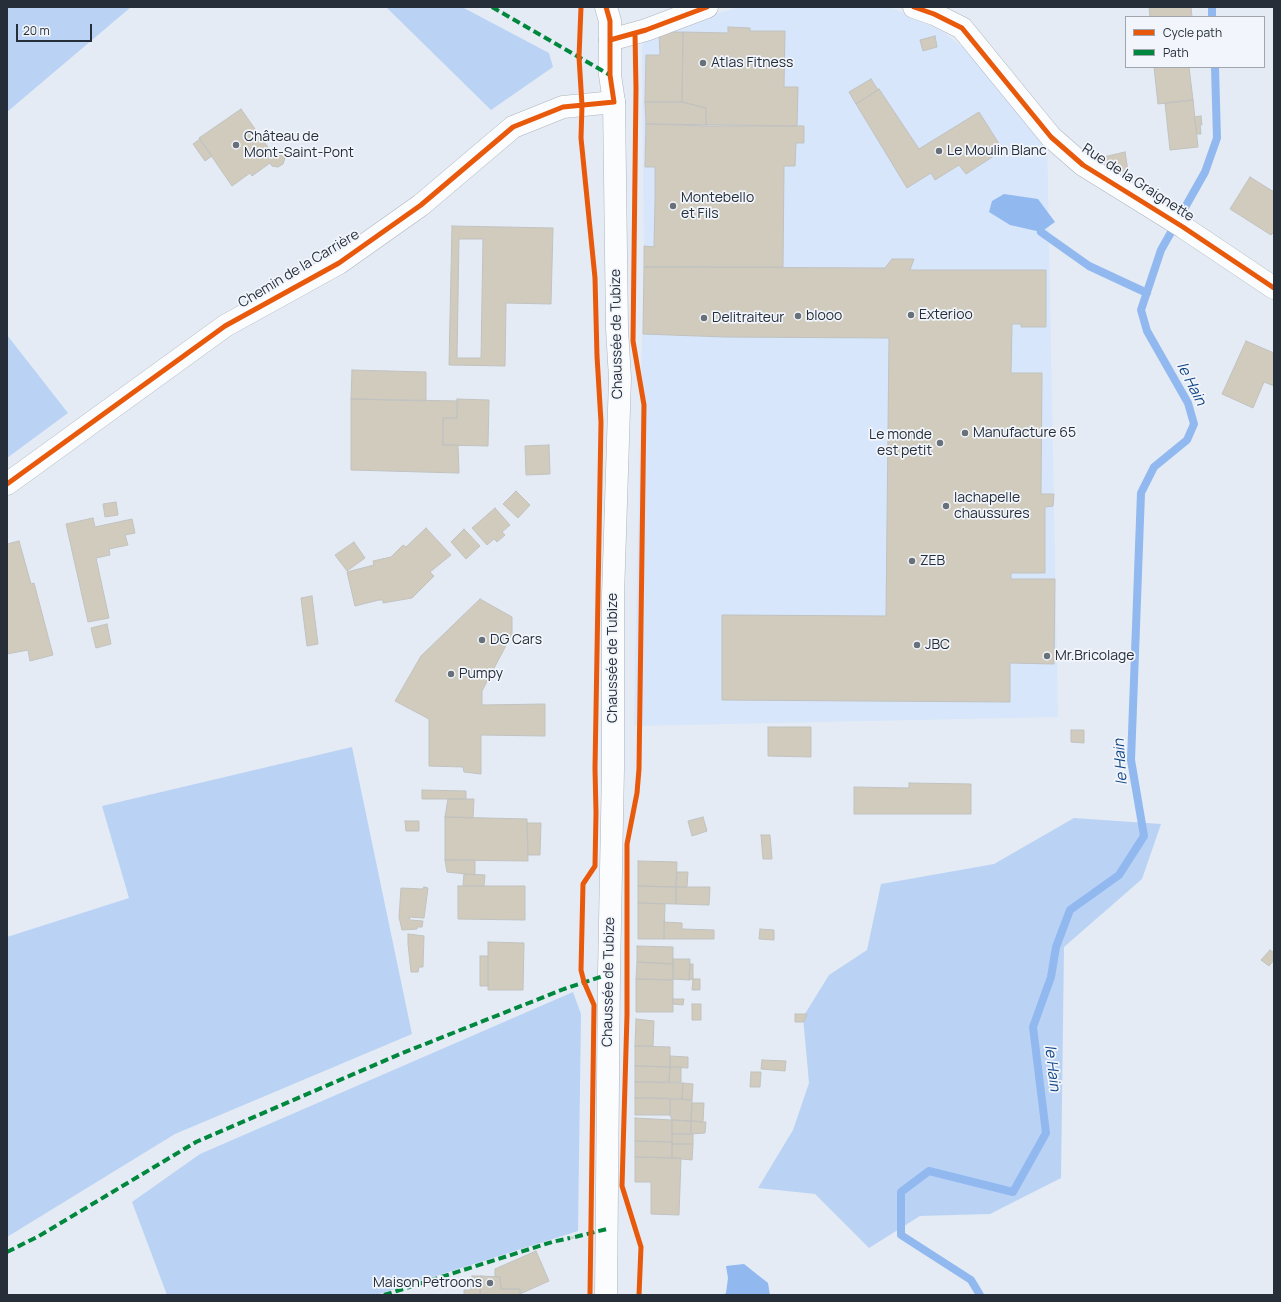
<!DOCTYPE html>
<html>
<head>
<meta charset="utf-8">
<style>
  body { margin:0 }
  #map { position:relative; width:1281px; height:1302px; overflow:hidden; background:#e4ebf4; font-family:Manrope,sans-serif }
  canvas { display:block }
  .frame { position:absolute; inset:0; border:8px solid #262e39; pointer-events:none }
  .legend { position:absolute; left:1125px; top:16px; width:140px; height:52px; box-sizing:border-box; background:#f2f6fc; border:1px solid #a0a6ae; margin:0; padding:5px 7px; list-style:none; font-size:12px; color:#262e39 }
  .legend li { display:flex; align-items:center; gap:8px; height:20px }
  .legend b { width:20px; border:1px solid #a0a6ae }
  .scale { position:absolute; left:16px; top:24px; width:76px; height:18px; box-sizing:border-box; border:2px solid #262e39; border-top:0; padding-left:5px; font-size:12px; line-height:14px; white-space:nowrap; color:#262e39; -webkit-text-stroke:3px #f2f6fc; paint-order:stroke }
</style>
</head>
<body>
<div id="map">
<canvas width="1281" height="1302"></canvas>
<div class="frame"></div>
<ul class="legend">
<li><b style="height:5px;background:#e8590c"></b>Cycle path</li>
<li><b style="height:5px;background:#00873e"></b>Path</li>
</ul>
<div class="scale">20 m</div>
</div>
<script>
const g = document.querySelector('canvas').getContext('2d');
g.lineJoin = 'round';
function fill(path, color) { g.fillStyle = color; g.fill(path, 'evenodd'); }
const toPath = rows => new Path2D(rows.map(r => 'M' + r).join(''));
function trace(path, color, width, dash) { g.strokeStyle = color; g.lineWidth = width; g.lineCap = dash ? 'butt' : 'round'; g.setLineDash(dash || []); g.stroke(path); }
function write(font, color, halo, rows, align = 'center') {
  g.font = font + ' Manrope,sans-serif'; g.lineWidth = 3.5; g.setLineDash([]); g.textBaseline = 'middle'; g.strokeStyle = halo; g.fillStyle = color; for (const [text, x, y, turn = 0] of rows) {
    g.save(); g.translate(x, y); g.rotate((+turn || 0) * Math.PI / 180); g.textAlign = isNaN(turn) ? turn : align; if (halo) g.strokeText(text, 0, 0); g.fillText(text, 0, 0); g.restore();
  }
}
const built = toPath([
  [740,7,886,7,897,10,943,32,982,62,1047,140,1058,717,634,726,644,247,642,46,650,33]
]);
const green = toPath([
  [7,7,131,7,7,112],
  [386,7,462,7,549,53,553,67,491,110],
  [7,335,68,413,7,458],
  [352,747,412,1034,175,1134,7,1237,7,937,129,898,102,806],
  [1074,818,1161,824,1142,879,1064,947,1061,1178,990,1214,920,1216,869,1248,815,1194,758,1188,793,1130,809,1083,803,1017,829,975,867,950,881,884,994,864],
  [573,992,581,1014,578,1231,376,1295,167,1295,132,1202,200,1154]
]);
const water = toPath([
  [1004,194,1038,199,1055,222,1041,232,1010,225,989,212,992,201],
  [744,1264,768,1283,770,1295,723,1295,726,1293,728,1278,726,1266]
]);
const stream = toPath([
  [1212,7,1212,17],
  [1041,232,1089,266,1147,293],
  [980,1295,971,1280,901,1235,901,1192,929,1171,1013,1192,1046,1133,1033,1027,1051,977,1056,947,1070,910,1119,875,1144,836,1131,760,1141,493,1154,467,1187,440,1194,424,1188,403,1147,331,1141,310,1161,250,1205,172,1217,138,1215,67]
]);
const building = toPath([
  [1149,7,1191,7,1192,17,1150,17,1149,7],
  [728,27,750,28,750,31,785,31,784,87,798,87,797,126,706,126,706,108,682,102,683,32,728,33,728,27],
  [659,32,683,32,682,102,645,102,646,55,660,55,659,32],
  [935,36,937,47,923,51,920,40,935,36],
  [1154,67,1189,67,1193,100,1158,104,1154,67],
  [871,79,878,90,856,104,849,92,871,79],
  [879,89,919,149,979,112,1003,150,966,174,959,165,935,180,931,173,907,188,856,104,879,89],
  [1193,100,1198,147,1170,150,1165,103,1193,100],
  [645,102,682,102,706,108,706,126,646,124,645,102],
  [241,109,272,153,274,151,281,152,285,158,283,164,278,167,272,166,270,163,252,176,250,173,232,186,199,138,241,109],
  [1201,116,1202,125,1200,124,1201,134,1197,134,1194,117,1201,116],
  [646,124,804,126,804,143,796,143,795,166,784,166,783,267,644,267,644,246,654,247,655,201,655,167,645,167,646,124],
  [200,139,212,156,205,161,193,144,200,139],
  [1125,152,1128,171,1107,173,1096,162,1099,158,1125,152],
  [1250,177,1274,192,1274,232,1271,235,1230,209,1250,177],
  [452,226,553,228,551,304,506,303,505,366,449,365,452,226],
  [459,239,483,239,481,358,457,358,459,239],
  [892,259,914,259,910,270,1046,270,1046,327,1021,327,1021,324,1012,324,1011,373,1042,373,1041,494,1054,494,1053,506,1045,507,1045,573,1011,573,1011,579,1055,579,1054,664,1010,663,1010,702,722,700,722,615,886,616,889,338,725,337,643,334,644,267,885,268,892,259],
  [1246,341,1274,353,1274,386,1264,382,1253,408,1222,394,1246,341],
  [352,370,426,372,426,401,351,399,352,370],
  [351,399,458,401,457,418,443,418,443,445,458,445,459,473,351,470,351,399],
  [457,399,489,400,488,446,443,445,443,418,457,418,457,399],
  [549,445,550,474,526,475,525,446,549,445],
  [516,491,530,505,518,518,503,504,516,491],
  [116,502,118,515,105,517,103,504,116,502],
  [495,508,510,525,502,532,505,535,497,542,494,539,487,545,472,528,495,508],
  [93,518,95,527,132,519,135,533,125,535,128,545,109,549,110,555,96,558,109,618,88,622,66,524,93,518],
  [426,528,451,555,430,572,434,576,412,598,383,603,383,600,379,600,355,606,347,572,374,565,373,561,391,557,403,545,406,547,426,528],
  [464,529,480,546,466,559,451,542,464,529],
  [19,541,31,584,34,583,53,655,30,661,28,650,7,654,7,544,19,541],
  [354,542,365,558,347,571,335,555,354,542],
  [312,596,318,644,307,646,301,598,312,596],
  [480,599,512,617,512,634,482,691,482,705,545,704,545,736,481,735,481,774,464,772,463,767,429,766,429,719,395,701,421,656,480,599],
  [107,624,111,644,96,648,91,628,107,624],
  [768,727,811,727,811,757,768,756,768,727],
  [1071,730,1084,730,1084,743,1071,742,1071,730],
  [909,783,971,784,971,814,854,814,854,787,909,788,909,783],
  [422,790,466,791,466,799,422,799,422,790],
  [448,799,474,799,473,818,445,817,448,799],
  [445,817,527,819,528,861,445,860,445,817],
  [703,817,707,831,692,836,688,821,703,817],
  [405,821,419,821,419,831,406,831,405,821],
  [527,823,541,823,540,855,528,855,527,823],
  [761,835,770,835,772,859,763,859,761,835],
  [445,860,475,860,475,875,447,872,445,860],
  [638,861,677,862,676,887,638,886,638,861],
  [677,872,688,872,687,887,676,887,677,872],
  [464,874,485,875,484,886,463,886,464,874],
  [458,886,525,886,525,920,458,919,458,886],
  [638,886,676,887,676,904,638,903,638,886],
  [424,887,428,888,424,918,409,917,410,920,423,921,422,927,417,927,417,929,402,930,399,917,401,888,423,889,424,887],
  [676,887,710,887,709,905,676,904,676,887],
  [638,903,665,904,664,939,638,939,638,903],
  [664,922,682,923,682,929,714,930,714,939,664,939,664,922],
  [760,929,774,930,774,940,759,939,760,929],
  [408,934,424,936,423,967,419,967,418,972,411,972,408,944,408,934],
  [488,942,524,943,523,990,488,990,488,942],
  [637,946,673,947,673,964,637,962,637,946],
  [1270,950,1274,953,1274,960,1269,966,1261,960,1270,950],
  [480,956,488,956,488,986,480,986,480,956],
  [673,959,690,959,689,980,673,979,673,959],
  [637,962,673,964,673,980,636,979,637,962],
  [690,964,693,964,693,979,689,980,690,964],
  [636,979,673,980,673,1012,636,1012,636,979],
  [693,979,700,979,700,990,692,990,693,979],
  [673,999,684,999,683,1005,673,1004,673,999],
  [692,1004,701,1004,701,1020,692,1020,692,1004],
  [795,1014,807,1014,804,1022,795,1022,795,1014],
  [636,1019,654,1021,653,1046,635,1046,636,1019],
  [635,1046,670,1047,670,1067,635,1066,635,1046],
  [670,1056,688,1057,688,1068,670,1067,670,1056],
  [762,1060,786,1061,785,1071,761,1069,762,1060],
  [635,1066,670,1067,669,1082,635,1082,635,1066],
  [670,1067,681,1067,681,1082,669,1082,670,1067],
  [751,1072,761,1072,760,1087,750,1087,751,1072],
  [635,1082,683,1083,682,1099,635,1098,635,1082],
  [683,1083,693,1084,692,1100,682,1099,683,1083],
  [635,1098,667,1098,670,1099,670,1115,635,1115,635,1098],
  [670,1099,692,1100,691,1121,672,1120,670,1115,670,1099],
  [692,1103,704,1103,703,1122,691,1121,692,1103],
  [635,1118,672,1120,672,1142,635,1141,635,1118],
  [672,1120,691,1121,691,1134,672,1134,672,1120],
  [691,1121,706,1122,705,1133,691,1134,691,1121],
  [672,1134,693,1134,693,1144,672,1144,672,1134],
  [635,1141,672,1142,672,1158,635,1157,635,1141],
  [672,1144,693,1144,692,1160,672,1158,672,1144],
  [635,1157,681,1158,679,1215,651,1214,651,1182,635,1182,635,1157],
  [536,1251,549,1281,520,1294,520,1289,501,1289,500,1277,495,1276,495,1269,536,1251],
  [472,1276,481,1276,480,1295,464,1295,464,1290,471,1290,472,1276],
  [481,1276,500,1277,501,1289,520,1289,520,1295,480,1295,481,1276]
]);
const path = toPath([
  [570,1238,575,1237]
]);
const minor = toPath([
  [914,7,934,14,962,28,1051,137,1083,165,1183,227,1274,288],
  [610,40,646,30,707,7],
  [7,484,225,326,339,263,421,205,513,127,563,107,614,102]
]);
const major = toPath([
  [606,7,610,21,610,75,614,102,617,329,620,378,613,596,613,768,609,974,606,1295]
]);
const quiet = toPath([
  [492,7,610,75],
  [575,1237,607,1229],
  [7,1252,39,1236,196,1142,400,1054,564,989,609,974],
  [384,1295,552,1242,570,1238]
]);
const cycleway = toPath([
  [581,7,579,57,582,105,581,138,595,278,597,356,601,422,595,768,596,813,595,866,583,884,581,970,584,982,594,1005,590,1295],
  [914,7,934,14,962,28,1051,137,1083,165,1183,227,1274,288],
  [635,33,636,89,633,341,644,405,639,769,637,793,627,844,627,1015,622,1186,641,1247,639,1295],
  [610,40,646,30,707,7],
  [7,484,225,326,339,263,421,205,513,127,563,107,614,102,610,75,610,21,606,7]
]);
const markers = [
  [703,63,4,"#68707a"],
  [236,145,4,"#68707a"],
  [939,151,4,"#68707a"],
  [673,206,4,"#68707a"],
  [911,315,4,"#68707a"],
  [798,316,4,"#68707a"],
  [704,318,4,"#68707a"],
  [965,433,4,"#68707a"],
  [940,443,4,"#68707a"],
  [946,506,4,"#68707a"],
  [912,561,4,"#68707a"],
  [482,640,4,"#68707a"],
  [917,645,4,"#68707a"],
  [1047,656,4,"#68707a"],
  [451,674,4,"#68707a"],
  [490,1283,4,"#68707a"]
];
const poiNames = [
  ["Atlas Fitness",711,63],
  ["Château de",244,137],
  ["Mont-Saint-Pont",244,153],
  ["Le Moulin Blanc",947,151],
  ["Montebello",681,198],
  ["et Fils",681,214],
  ["Exterioo",919,315],
  ["blooo",806,316],
  ["Delitraiteur",712,318],
  ["Manufacture 65",973,433],
  ["Le monde",932,435,"right"],
  ["est petit",932,451,"right"],
  ["lachapelle",954,498],
  ["chaussures",954,514],
  ["ZEB",920,561],
  ["DG Cars",490,640],
  ["JBC",925,645],
  ["Mr.Bricolage",1055,656],
  ["Pumpy",459,674],
  ["Maison Petroons",482,1283,"right"]
];
const streetNames = [
  ["Rue de la Graignette",1138,183,33],
  ["Chemin de la Carrière",299,269,-31],
  ["Chaussée de Tubize",617,334,-91],
  ["Chaussée de Tubize",613,658,-90],
  ["Chaussée de Tubize",609,982,-89]
];
const waterNames = [
  ["le Hain",1191,384,63],
  ["le Hain",1121,762,-94],
  ["le Hain",1052,1068,83]
];
fill(built, '#d7e6fa');
fill(green, '#bad3f5');
fill(water, '#91b9f0');
trace(stream, '#91b9f0', 8);
fill(building, '#d0cbbd');
trace(building, '#c1c2c0', 1);
trace(minor, '#aeb5be', 23);
trace(major, '#aeb5be', 23);
trace(path, '#c9cdd0', 2.5, [4, 2]);
trace(minor, '#fbfcfd', 22);
trace(major, '#fbfcfd', 22);
trace(quiet, '#00873e', 4, [8, 4]);
trace(cycleway, '#e8590c', 5);
for (const [x, y, r, color] of markers) { const dot = new Path2D(); dot.arc(x, y, r, 0, 2 * Math.PI); g.fillStyle = color; g.fill(dot); trace(dot, '#f2f6fc', 1.5); }
write('14px', '#262e39', '#f2f6fc', poiNames, 'left');
write('14px', '#262e39', '#f2f6fc', streetNames);
write('italic 15px', '#124788', '#f2f6fc', waterNames);
</script>
</body>
</html>
